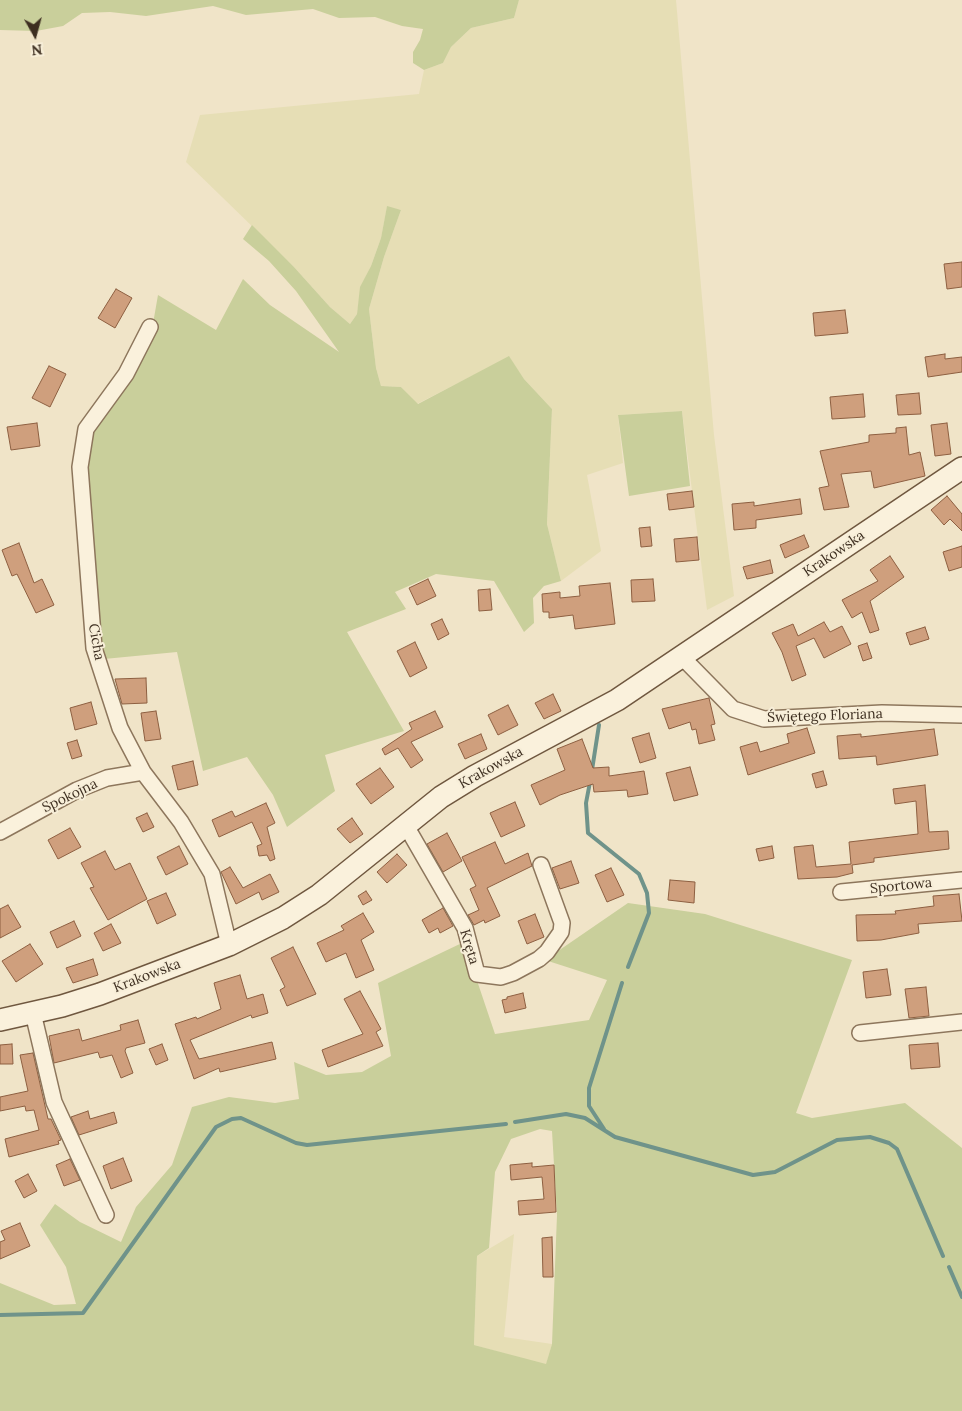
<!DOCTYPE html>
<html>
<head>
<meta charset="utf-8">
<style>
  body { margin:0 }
  #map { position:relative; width:962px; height:1411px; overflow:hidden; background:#f0e4c8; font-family:Lora,serif }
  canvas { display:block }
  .north { position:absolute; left:10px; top:10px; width:50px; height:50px; -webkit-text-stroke:4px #f7eed8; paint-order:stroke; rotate:173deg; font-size:14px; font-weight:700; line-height:20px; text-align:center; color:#3d2e20 }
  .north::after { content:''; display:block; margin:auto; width:18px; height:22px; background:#3d2e20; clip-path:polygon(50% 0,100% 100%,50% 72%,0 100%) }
</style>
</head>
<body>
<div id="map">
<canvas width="962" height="1411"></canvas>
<div class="north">N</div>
</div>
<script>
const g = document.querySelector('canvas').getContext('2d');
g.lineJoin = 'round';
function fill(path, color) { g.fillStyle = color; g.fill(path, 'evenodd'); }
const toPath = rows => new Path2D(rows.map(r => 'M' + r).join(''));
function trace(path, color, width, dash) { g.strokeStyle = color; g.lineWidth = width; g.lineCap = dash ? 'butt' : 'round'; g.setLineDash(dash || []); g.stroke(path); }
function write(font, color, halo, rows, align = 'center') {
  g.font = font + ' Lora,serif'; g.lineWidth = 4; g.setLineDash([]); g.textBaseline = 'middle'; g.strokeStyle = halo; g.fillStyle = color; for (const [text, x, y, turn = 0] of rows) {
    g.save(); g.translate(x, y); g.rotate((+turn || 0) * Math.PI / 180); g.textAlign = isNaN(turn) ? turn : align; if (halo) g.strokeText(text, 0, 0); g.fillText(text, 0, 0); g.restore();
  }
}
const farmland = toPath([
  [519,0,676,0,714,435,734,596,707,610,682,411,618,415,623,463,587,475,601,551,561,581,547,524,552,409,524,379,509,357,417,404,401,387,381,386,376,368,369,309,384,257,401,210,387,207,381,238,371,266,361,287,357,314,350,324,330,307,294,267,186,162,200,115,419,94,424,70,443,63,451,47,471,28,514,18],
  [514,1234,504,1337,552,1344,546,1365,474,1345,477,1256]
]);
const green = toPath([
  [0,0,519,0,514,18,471,28,451,47,443,63,424,70,413,63,413,52,420,40,423,29,402,26,375,17,339,18,313,9,246,15,213,6,146,16,110,12,82,13,63,26,36,31,0,30],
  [387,206,401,210,384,257,369,309,376,368,381,386,401,387,418,404,509,356,524,379,552,409,547,524,561,581,544,586,533,598,534,623,524,632,494,581,436,574,395,592,406,609,347,632,404,731,325,755,335,791,287,827,273,795,247,757,203,771,177,652,104,659,85,512,85,451,91,428,151,335,158,295,216,330,243,279,270,305,339,352,296,291,269,261,243,239,252,225,294,267,330,307,350,324,357,314,360,287,371,266,381,238],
  [682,411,690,486,629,496,618,415],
  [628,903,705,914,852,960,796,1113,812,1118,905,1103,962,1148,962,1411,0,1411,0,1283,54,1305,76,1304,66,1267,40,1225,55,1204,80,1222,121,1242,136,1207,172,1165,192,1107,229,1097,275,1103,299,1099,294,1062,326,1075,362,1072,391,1056,378,983,464,942,495,1034,589,1020,607,980,545,960],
  [540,1129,552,1131,557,1215,552,1344,546,1364,474,1345,477,1256,489,1248,495,1172,511,1139]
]);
const stream = toPath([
  [592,770,599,725],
  [590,782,586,803,588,833,639,874,647,893,649,913,628,967],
  [515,1122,566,1114,585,1118,615,1137,753,1175,775,1172,837,1140,870,1137,889,1143,897,1149,943,1256],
  [604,1129,589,1106,589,1088,622,983],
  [949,1267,962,1297],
  [0,1315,83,1313,216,1127,232,1119,241,1118,296,1143,307,1145,506,1124]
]);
const building = toPath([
  [962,262,962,287,947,289,944,264,962,262],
  [116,289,132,298,115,328,98,318,116,289],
  [845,310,848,333,815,336,813,313,845,310],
  [945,354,945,359,962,357,962,372,928,377,925,357,945,354],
  [49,366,66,374,50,407,32,398,49,366],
  [919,393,921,414,898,415,896,395,919,393],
  [863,394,865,417,832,419,830,397,863,394],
  [37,423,40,446,11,450,7,427,37,423],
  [947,423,951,454,935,456,931,425,947,423],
  [906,427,909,455,920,452,925,476,874,488,871,471,841,474,849,507,824,510,819,488,829,486,820,451,869,442,869,435,896,433,896,428,906,427],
  [692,491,694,507,669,510,667,494,692,491],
  [947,496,962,514,962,531,950,519,944,525,931,510,947,496],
  [800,499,802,514,756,520,756,528,734,530,732,504,754,502,754,506,800,499],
  [650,527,652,546,641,547,639,528,650,527],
  [804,535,809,547,785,558,780,545,804,535],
  [697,537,699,560,676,562,674,539,697,537],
  [19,543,34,583,42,579,54,605,36,613,17,574,12,576,2,550,19,543],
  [962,546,962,567,949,571,943,552,962,546],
  [890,556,904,577,870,601,879,630,870,633,862,612,852,618,842,600,878,581,870,570,890,556],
  [770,560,773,573,747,579,743,567,770,560],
  [428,579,436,596,417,605,409,588,428,579],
  [653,579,655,601,632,602,631,580,653,579],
  [610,583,615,624,575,629,573,615,549,618,549,612,543,612,542,594,560,592,560,598,580,596,579,586,610,583],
  [490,589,492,610,479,611,478,590,490,589],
  [442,619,449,634,438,640,431,624,442,619],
  [824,622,830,632,842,626,851,644,824,658,814,638,796,646,806,675,792,681,782,652,772,633,793,624,798,636,824,622],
  [925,627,929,639,910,645,906,633,925,627],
  [415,642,427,668,410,677,397,651,415,642],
  [867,643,872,658,863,661,858,646,867,643],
  [146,678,147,703,122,704,115,679,146,678],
  [553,694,561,711,544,719,535,703,553,694],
  [709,698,715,724,711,725,715,740,699,744,696,729,692,730,690,722,669,729,662,709,709,698],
  [91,702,97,724,75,730,70,708,91,702],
  [508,705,518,725,498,735,488,715,508,705],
  [156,711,161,739,145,741,141,713,156,711],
  [435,711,443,727,411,742,423,760,411,768,398,748,385,755,382,749,412,729,409,723,435,711],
  [807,728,815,753,748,775,740,747,757,742,760,752,789,743,787,734,807,728],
  [934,729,938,755,877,765,876,756,839,759,837,736,861,734,861,737,934,729],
  [649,733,656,758,640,763,632,738,649,733],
  [481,734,487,749,465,759,458,744,481,734],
  [582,739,593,768,609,767,609,776,644,771,648,794,628,797,627,790,594,792,593,784,560,795,540,805,531,785,565,770,557,749,582,739],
  [77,740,82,756,72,759,67,743,77,740],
  [193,761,198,785,178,790,172,766,193,761],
  [690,767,698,795,674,801,666,773,690,767],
  [380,768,394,787,371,804,356,784,380,768],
  [823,771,827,785,816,788,812,774,823,771],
  [925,785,929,832,948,831,949,849,874,858,874,862,852,865,853,873,837,877,798,879,794,847,813,845,816,867,851,864,849,842,918,834,916,801,895,804,893,789,925,785],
  [515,802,525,826,501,837,490,813,515,802],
  [266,803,275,823,267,827,275,859,270,861,267,855,259,856,257,846,262,844,252,822,219,837,212,820,232,811,235,817,266,803],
  [147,813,154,827,143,832,136,818,147,813],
  [352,818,363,834,350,843,337,829,352,818],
  [70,828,81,847,58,859,48,840,70,828],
  [447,833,462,861,443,872,427,844,447,833],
  [495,842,505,864,528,853,532,866,487,888,500,916,485,923,484,920,474,925,468,915,479,910,470,889,476,886,462,857,495,842],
  [179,846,188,864,166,875,157,857,179,846],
  [772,846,774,858,759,861,756,849,772,846],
  [105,851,115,870,130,863,147,899,108,920,90,888,94,887,81,863,105,851],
  [397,854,407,865,387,883,377,872,397,854],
  [571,861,579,883,560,889,552,868,571,861],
  [230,867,243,888,270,874,279,892,262,900,259,892,236,904,221,872,230,867],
  [611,868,624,895,607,902,595,875,611,868],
  [670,880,695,882,694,903,668,900,670,880],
  [366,891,372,900,363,905,358,896,366,891],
  [166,893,176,915,157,924,147,901,166,893],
  [959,894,962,921,918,924,919,933,881,940,857,941,856,915,896,914,895,911,934,906,933,896,959,894],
  [8,905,21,927,0,938,0,909,8,905],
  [443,908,453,926,440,933,438,928,429,933,422,920,443,908],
  [363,913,374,932,361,940,374,970,356,978,346,953,326,962,317,943,344,930,341,926,363,913],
  [535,914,544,937,527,944,518,921,535,914],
  [74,921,81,936,57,948,50,932,74,921],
  [111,924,121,943,103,951,94,933,111,924],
  [30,944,43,964,16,982,2,961,30,944],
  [293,947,316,994,287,1006,280,990,285,987,271,958,293,947],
  [93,959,98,975,73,983,66,968,93,959],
  [887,969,891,995,866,998,863,972,887,969],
  [240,975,247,999,263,994,268,1013,252,1018,251,1015,190,1040,199,1059,272,1042,276,1059,220,1072,219,1068,194,1079,175,1024,196,1017,197,1019,221,1009,214,983,240,975],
  [926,987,929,1016,909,1018,905,989,926,987],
  [360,991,381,1029,376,1032,383,1046,328,1067,322,1050,363,1034,344,999,360,991],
  [523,993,526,1008,505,1013,502,1000,507,999,507,997,523,993],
  [138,1020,145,1043,126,1048,125,1051,133,1073,121,1078,112,1055,100,1058,98,1052,54,1063,49,1036,79,1029,82,1041,121,1030,120,1025,138,1020],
  [938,1043,940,1067,911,1069,909,1045,938,1043],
  [12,1044,13,1064,0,1064,0,1045,12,1044],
  [162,1044,168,1060,156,1065,149,1049,162,1044],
  [33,1053,48,1119,51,1119,61,1140,58,1141,59,1144,9,1157,5,1139,39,1130,34,1110,26,1111,25,1106,0,1111,0,1097,28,1091,20,1055,33,1053],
  [88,1111,90,1119,114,1112,117,1123,79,1135,71,1117,88,1111],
  [123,1158,132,1181,111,1189,103,1166,123,1158],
  [70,1159,80,1180,64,1186,56,1165,70,1159],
  [532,1163,532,1167,554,1165,556,1212,519,1215,518,1201,544,1199,542,1177,511,1180,510,1165,532,1163],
  [28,1174,37,1191,24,1198,15,1181,28,1174],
  [20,1223,30,1246,0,1259,0,1242,5,1240,1,1231,20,1223],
  [552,1237,553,1277,543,1277,542,1238,552,1237]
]);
const street = toPath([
  [150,327,126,374,86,429,80,467,94,648,120,728,143,772,181,822,212,874,229,945],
  [681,656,733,709,764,719,882,713,962,715],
  [405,824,465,928,477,974,501,977,513,973,539,959,547,952,561,932,562,923,541,865],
  [0,832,77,790,107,778,143,772],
  [841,892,962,880],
  [33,1013,54,1102,106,1215],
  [860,1033,962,1022]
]);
const secondary = toPath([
  [0,1020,62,1006,100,994,229,945,283,918,319,895,441,797,475,776,617,700,962,468]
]);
const streetNames = [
  ["Krakowska",834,554,-34],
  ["Cicha",96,642,80],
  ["Świętego Floriana",825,716,-2],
  ["Krakowska",491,768,-29],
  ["Spokojna",70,796,-26],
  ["Sportowa",901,886,-6],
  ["Kręta",469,947,73],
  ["Krakowska",147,976,-21]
];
fill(farmland, '#e6deb5');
fill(green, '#c9cf9b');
trace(stream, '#6f938a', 4);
fill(building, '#cf9f7d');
trace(building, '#8d5f41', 1);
trace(street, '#8d765c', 18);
trace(secondary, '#6f573f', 24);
trace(street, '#faf1dc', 15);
trace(secondary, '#faf1dc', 21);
write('14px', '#3d2e20', '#f7eed8', streetNames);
</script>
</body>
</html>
